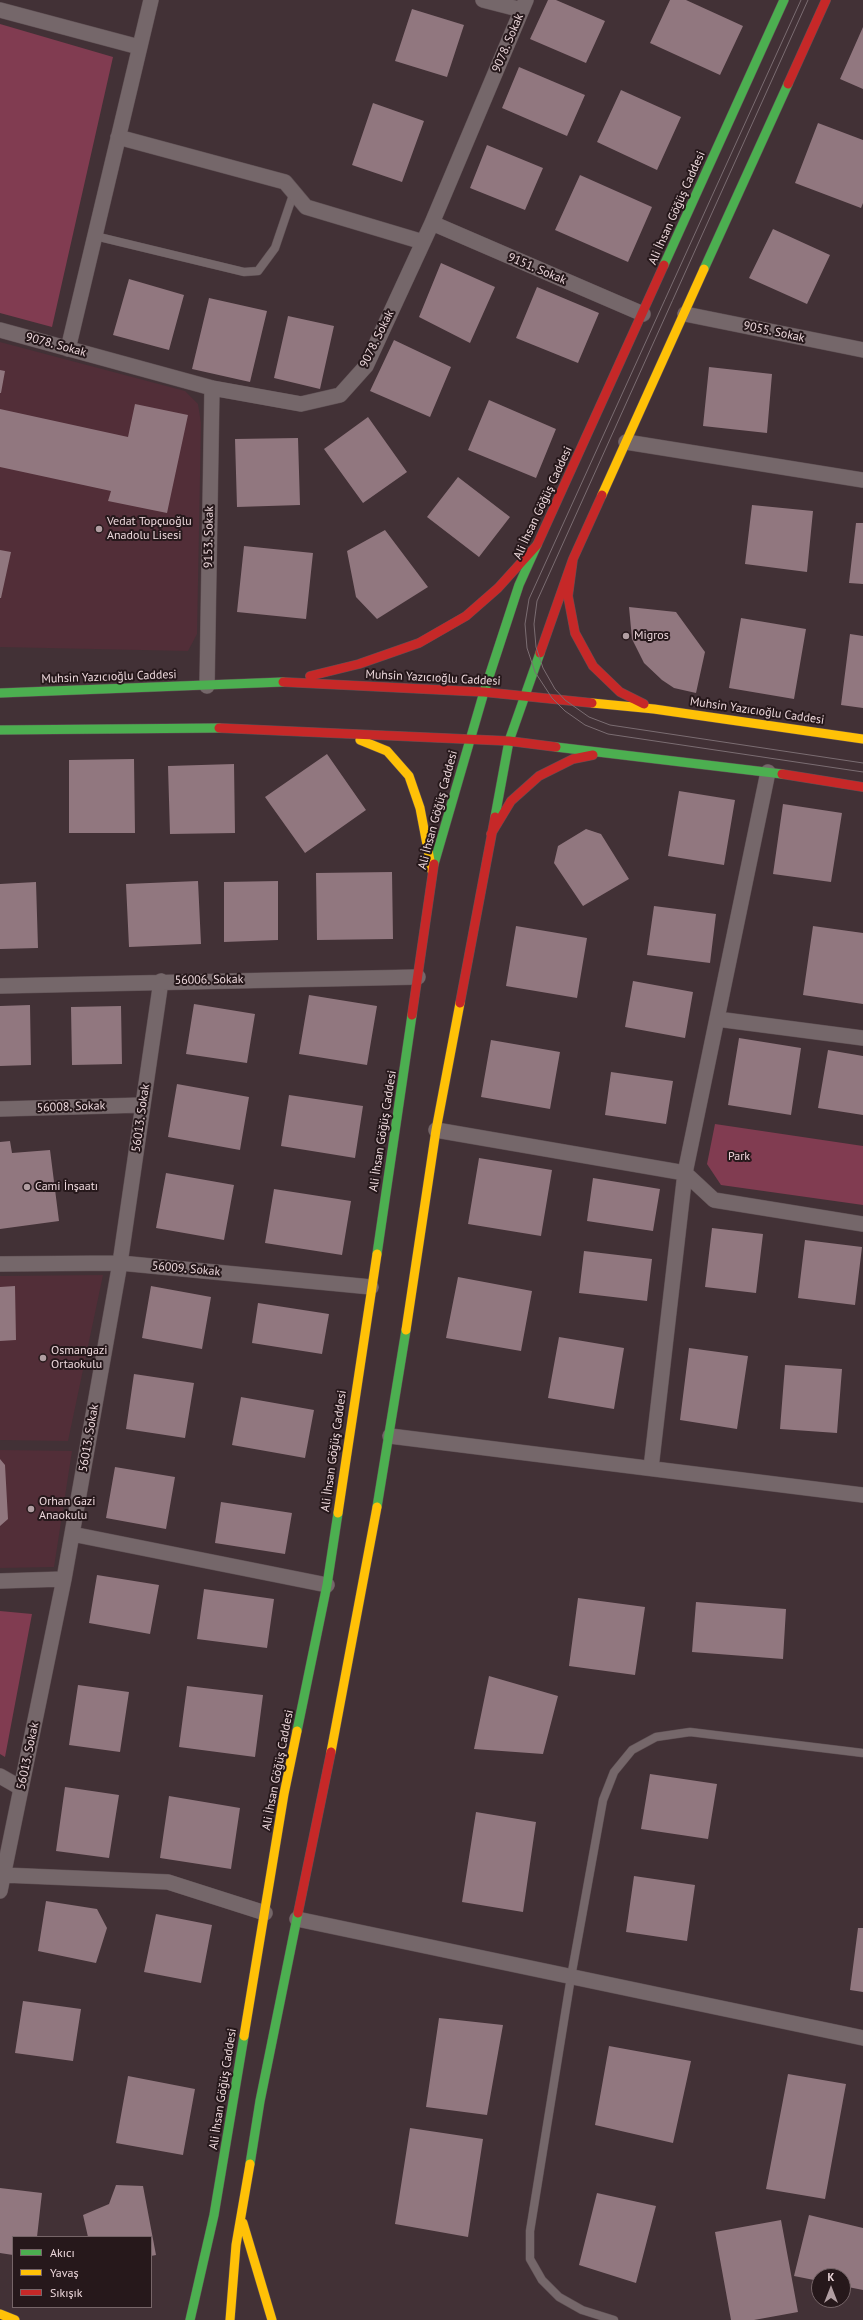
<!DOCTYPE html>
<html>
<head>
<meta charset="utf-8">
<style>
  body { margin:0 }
  #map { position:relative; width:863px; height:2320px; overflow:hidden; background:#423136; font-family:"PT Sans",sans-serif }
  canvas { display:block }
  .legend { position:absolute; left:12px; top:2236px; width:140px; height:72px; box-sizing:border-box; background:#26181b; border:1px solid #766568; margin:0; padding:5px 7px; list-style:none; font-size:12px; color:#edd8dc }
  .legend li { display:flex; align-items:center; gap:8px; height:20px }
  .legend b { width:20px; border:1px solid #766568 }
  .north { position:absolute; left:811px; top:2268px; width:40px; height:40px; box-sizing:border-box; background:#26181b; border:1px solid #766568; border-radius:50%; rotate:0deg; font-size:11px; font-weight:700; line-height:16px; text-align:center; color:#edd8dc }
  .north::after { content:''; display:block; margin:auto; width:14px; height:18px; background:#b19ea2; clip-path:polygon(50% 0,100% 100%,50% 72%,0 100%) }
</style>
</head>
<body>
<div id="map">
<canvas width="863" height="2320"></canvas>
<ul class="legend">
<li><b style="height:5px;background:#4caf50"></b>Akıcı</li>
<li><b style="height:5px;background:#ffc107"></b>Yavaş</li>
<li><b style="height:5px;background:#c62828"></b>Sıkışık</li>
</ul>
<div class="north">K</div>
</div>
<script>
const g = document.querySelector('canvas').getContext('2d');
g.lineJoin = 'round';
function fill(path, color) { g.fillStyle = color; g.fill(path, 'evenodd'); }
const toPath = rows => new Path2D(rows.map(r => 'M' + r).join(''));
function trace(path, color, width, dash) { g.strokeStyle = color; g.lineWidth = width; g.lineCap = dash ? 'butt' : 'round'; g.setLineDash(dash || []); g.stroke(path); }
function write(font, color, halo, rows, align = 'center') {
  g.font = font + ' "PT Sans",sans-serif'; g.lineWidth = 4; g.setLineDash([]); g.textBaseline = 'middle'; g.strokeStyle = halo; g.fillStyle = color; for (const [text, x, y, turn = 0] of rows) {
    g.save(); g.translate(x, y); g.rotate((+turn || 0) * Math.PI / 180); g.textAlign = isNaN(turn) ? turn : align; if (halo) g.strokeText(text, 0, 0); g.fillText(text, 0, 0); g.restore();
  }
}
const built = toPath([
  [0,342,185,391,198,404,201,423,197,634,188,651,0,647],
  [103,1275,68,1441,0,1440,0,1276],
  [0,1450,72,1451,54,1567,0,1568]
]);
const green = toPath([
  [0,24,113,57,52,327,0,313],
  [715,1124,863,1146,863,1205,721,1185,707,1164],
  [0,1611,32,1614,5,1757,0,1754]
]);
const building = toPath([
  [548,0,556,0,605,21,586,63,530,39],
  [670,0,686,0,743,26,720,75,650,43],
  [412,9,464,25,447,77,395,61],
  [863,27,863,89,840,79],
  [519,67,585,95,567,136,502,108],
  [621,90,681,117,657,170,597,142],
  [373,103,424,121,402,182,352,165],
  [818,123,863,140,863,203,861,208,795,183],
  [487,145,543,168,525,210,470,188],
  [580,175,652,207,628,262,555,230],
  [773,229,830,255,807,304,749,278],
  [441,263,495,287,470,343,419,317],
  [129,279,184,295,169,350,113,335],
  [537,287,599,313,578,363,516,338],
  [209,298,267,311,250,382,192,369],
  [288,316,334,326,320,389,274,378],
  [394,340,451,367,430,417,370,391],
  [709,367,772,374,767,433,703,426],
  [0,370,5,371,1,393,0,393],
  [489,400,556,429,536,478,468,450],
  [135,404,188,415,167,513,108,501,111,491,0,467,0,409,128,437],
  [368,417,407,472,363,503,324,449],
  [298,438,300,505,237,507,235,439],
  [458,477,510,517,479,557,427,517],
  [752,505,813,511,807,572,745,564],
  [856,523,863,523,863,584,849,583],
  [385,530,428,587,377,619,356,597,347,551],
  [244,546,313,553,306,619,237,612],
  [0,550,11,552,1,598,0,598],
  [629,607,676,612,705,652,696,693,674,688,662,680,644,663,632,639],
  [741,618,806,629,794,699,729,688],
  [850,634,863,636,863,708,841,705],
  [327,754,366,810,305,853,265,797],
  [134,759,135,833,69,833,69,760],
  [234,764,235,833,170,834,168,766],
  [679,791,735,800,724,865,668,856],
  [783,804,842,813,831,882,773,874],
  [586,829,601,834,629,879,583,906,554,863,558,846],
  [392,872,393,939,317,940,316,873],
  [198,881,201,944,129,947,126,884],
  [278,881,278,940,224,942,224,882],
  [36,882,38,948,0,949,0,884],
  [654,906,716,914,710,963,647,955],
  [516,926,587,938,577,998,506,986],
  [813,926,863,933,863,1004,803,995],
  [633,981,693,992,685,1038,625,1027],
  [309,995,377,1006,367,1065,299,1054],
  [194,1004,255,1014,247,1063,186,1054],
  [30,1005,31,1065,0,1066,0,1006],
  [121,1006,122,1064,72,1065,71,1007],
  [739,1038,801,1048,791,1115,728,1105],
  [491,1040,560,1052,550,1109,481,1097],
  [828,1050,863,1056,863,1115,818,1108],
  [611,1072,673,1081,666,1124,605,1115],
  [177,1084,249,1097,240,1150,168,1137],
  [289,1095,363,1106,355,1158,281,1146],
  [10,1141,12,1153,50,1150,59,1221,0,1229,0,1142],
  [479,1158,552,1170,541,1236,468,1224],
  [166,1173,234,1185,224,1240,156,1228],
  [593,1178,660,1189,653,1231,587,1221],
  [274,1189,351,1201,342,1255,265,1243],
  [712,1228,763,1234,756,1293,705,1287],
  [805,1240,862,1247,855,1305,798,1298],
  [584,1251,652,1259,647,1301,579,1293],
  [458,1277,532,1291,521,1351,446,1338],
  [15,1286,16,1340,0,1341,0,1287],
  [151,1286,211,1297,202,1349,142,1338],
  [258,1303,329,1314,322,1354,252,1343],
  [559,1337,624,1348,614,1409,548,1398],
  [689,1348,748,1356,737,1429,680,1420],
  [785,1365,842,1369,837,1433,780,1429],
  [134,1374,194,1383,185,1438,126,1429],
  [241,1397,314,1410,305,1458,232,1445],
  [0,1459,5,1465,8,1519,0,1526],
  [115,1467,175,1477,166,1529,106,1518],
  [221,1502,292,1513,285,1554,215,1543],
  [97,1575,159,1585,150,1634,89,1623],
  [204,1589,274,1599,267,1648,197,1639],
  [578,1598,645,1607,635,1675,569,1666],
  [696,1602,786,1609,783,1659,692,1652],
  [489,1676,558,1696,543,1754,474,1749],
  [78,1685,129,1692,120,1752,69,1745],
  [187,1686,263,1695,255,1757,179,1747],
  [650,1774,717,1784,708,1839,641,1829],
  [65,1787,119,1795,109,1858,56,1851],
  [169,1796,240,1808,231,1869,160,1858],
  [476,1812,536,1822,523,1912,462,1902],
  [634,1876,695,1885,687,1941,626,1932],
  [46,1901,97,1909,107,1928,96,1963,38,1951],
  [156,1914,212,1925,201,1983,144,1972],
  [858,1928,863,1928,863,1992,850,1990],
  [23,2001,81,2009,73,2061,15,2053],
  [439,2018,503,2025,487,2115,426,2107],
  [609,2046,691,2061,673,2143,595,2125],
  [788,2074,846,2084,825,2199,766,2189],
  [128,2076,195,2089,183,2155,116,2143],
  [410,2128,483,2139,468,2237,395,2224],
  [116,2185,143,2186,156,2255,151,2256,151,2237,88,2237,83,2215,109,2204],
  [0,2188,42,2193,37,2237,13,2237,13,2255,0,2253],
  [597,2193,656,2206,636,2283,579,2265],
  [809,2215,863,2228,863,2290,843,2286,843,2276,819,2276,819,2281,794,2276],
  [781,2220,798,2312,754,2320,731,2320,715,2232]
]);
const lane = toPath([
  [95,236,244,272,258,271,275,248,294,192],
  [614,2320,582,2310,559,2297,542,2280,530,2259,530,2231,571,1977,603,1800,614,1772,632,1750,656,1737,690,1732,863,1753]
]);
const street = toPath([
  [483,0,522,10],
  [0,10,139,47],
  [118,137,285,182,306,207,423,242],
  [432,223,643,314],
  [685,314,863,350],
  [0,330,212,388,301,404,340,395,366,366,432,223,526,0],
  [68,349,151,0],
  [626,442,863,480],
  [207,686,212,388],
  [0,986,418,977],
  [717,1019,863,1038],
  [0,1109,143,1105],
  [436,1130,685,1173,714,1200,863,1224],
  [0,1264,120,1263,371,1287],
  [390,1436,863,1495],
  [651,1468,685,1173,768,772],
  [72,1534,327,1585],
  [0,1581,64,1579],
  [0,1776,21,1788],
  [3,1875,168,1882,265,1913],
  [0,1891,64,1579,120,1263,161,981],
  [297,1919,863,2038]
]);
const fast = toPath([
  [664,265,784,0],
  [704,269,788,84],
  [0,693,283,682],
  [0,730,219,728],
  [556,747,782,774],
  [495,817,509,741,540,653],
  [434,864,484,692,519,585,537,545],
  [377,1254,412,1015],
  [377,1507,406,1330],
  [297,1731,327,1585,338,1513],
  [250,2164,260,2101,298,1913],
  [190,2320,214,2215,244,2036]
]);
const slow = toPath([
  [602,495,704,269],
  [592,703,654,709,863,739],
  [360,740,387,751,409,776,420,808,432,871],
  [406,1330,436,1130,460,1003],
  [338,1513,377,1254],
  [331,1752,377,1507],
  [244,2036,284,1794,297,1731],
  [243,2223,272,2320],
  [0,2314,15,2320],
  [230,2320,236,2245,250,2164]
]);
const jam = toPath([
  [788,84,826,0],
  [537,545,664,265],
  [573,559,568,596,575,633,593,666,620,692,644,704],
  [540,653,573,559,602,495],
  [310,676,359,664,419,643,466,616,498,588,536,546],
  [283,682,484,692,592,703],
  [219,728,509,741,556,747],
  [782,774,863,787],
  [491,834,511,801,539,776,573,759,593,755],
  [460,1003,495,817],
  [412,1015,434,864],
  [298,1913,331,1752]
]);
const tram = toPath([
  [801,0,529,599,525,624,527,648,535,672,552,698,565,711,585,725,608,734,863,772],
  [808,0,537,601,534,624,536,647,543,668,555,689,565,700,589,717,610,725,863,763]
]);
const markers = [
  [99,529,4,"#b19ea2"],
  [626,636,4,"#b19ea2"],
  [27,1187,4,"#b19ea2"],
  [43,1358,4,"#b19ea2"],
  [31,1509,4,"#b19ea2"]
];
const streetNames = [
  ["9078. Sokak",508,43,-67],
  ["Ali İhsan Göğüş Caddesi",677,208,-66],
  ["9151. Sokak",537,269,23],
  ["9055. Sokak",774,332,12],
  ["9078. Sokak",377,339,-64],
  ["9078. Sokak",56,345,15],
  ["Ali İhsan Göğüş Caddesi",543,503,-65],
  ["9153. Sokak",209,537,-89],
  ["Muhsin Yazıcıoğlu Caddesi",109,677,-2],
  ["Muhsin Yazıcıoğlu Caddesi",433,678,3],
  ["Muhsin Yazıcıoğlu Caddesi",757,711,8],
  ["Ali İhsan Göğüş Caddesi",438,810,-75],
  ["56006. Sokak",209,980,-1],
  ["56008. Sokak",71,1107,-2],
  ["56013. Sokak",141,1118,-82],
  ["Ali İhsan Göğüş Caddesi",383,1131,-81],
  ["56009. Sokak",186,1269,5],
  ["56013. Sokak",89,1438,-80],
  ["Ali İhsan Göğüş Caddesi",334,1451,-82],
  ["56013. Sokak",28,1756,-78],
  ["Ali İhsan Göğüş Caddesi",278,1770,-79],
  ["Ali İhsan Göğüş Caddesi",223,2089,-81]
];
const poiNames = [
  ["Vedat Topçuoğlu",107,522],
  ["Anadolu Lisesi",107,536],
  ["Migros",634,636],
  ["Cami İnşaatı",35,1187],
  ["Osmangazi",51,1351],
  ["Ortaokulu",51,1365],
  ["Orhan Gazi",39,1502],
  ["Anaokulu",39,1516]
];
const parkNames = [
  ["Park",739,1157]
];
fill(built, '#522e38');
fill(green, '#813c51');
fill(building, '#91777f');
trace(lane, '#5f5054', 9);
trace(street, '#5f5054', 16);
trace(fast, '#5f5054', 10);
trace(slow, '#5f5054', 10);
trace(jam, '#5f5054', 10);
trace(lane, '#75676a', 8);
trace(street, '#75676a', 15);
trace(fast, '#4caf50', 9);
trace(slow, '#ffc107', 9);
trace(jam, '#c62828', 9);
trace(tram, '#7b6d72', 1);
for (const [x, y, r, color] of markers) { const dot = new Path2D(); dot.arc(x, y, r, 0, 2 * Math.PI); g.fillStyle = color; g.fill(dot); trace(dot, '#26181b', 1.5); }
write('12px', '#edd8dc', '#26181b', streetNames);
write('12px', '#edd8dc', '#26181b', poiNames, 'left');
write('12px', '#efd5db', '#26181b', parkNames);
</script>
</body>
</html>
